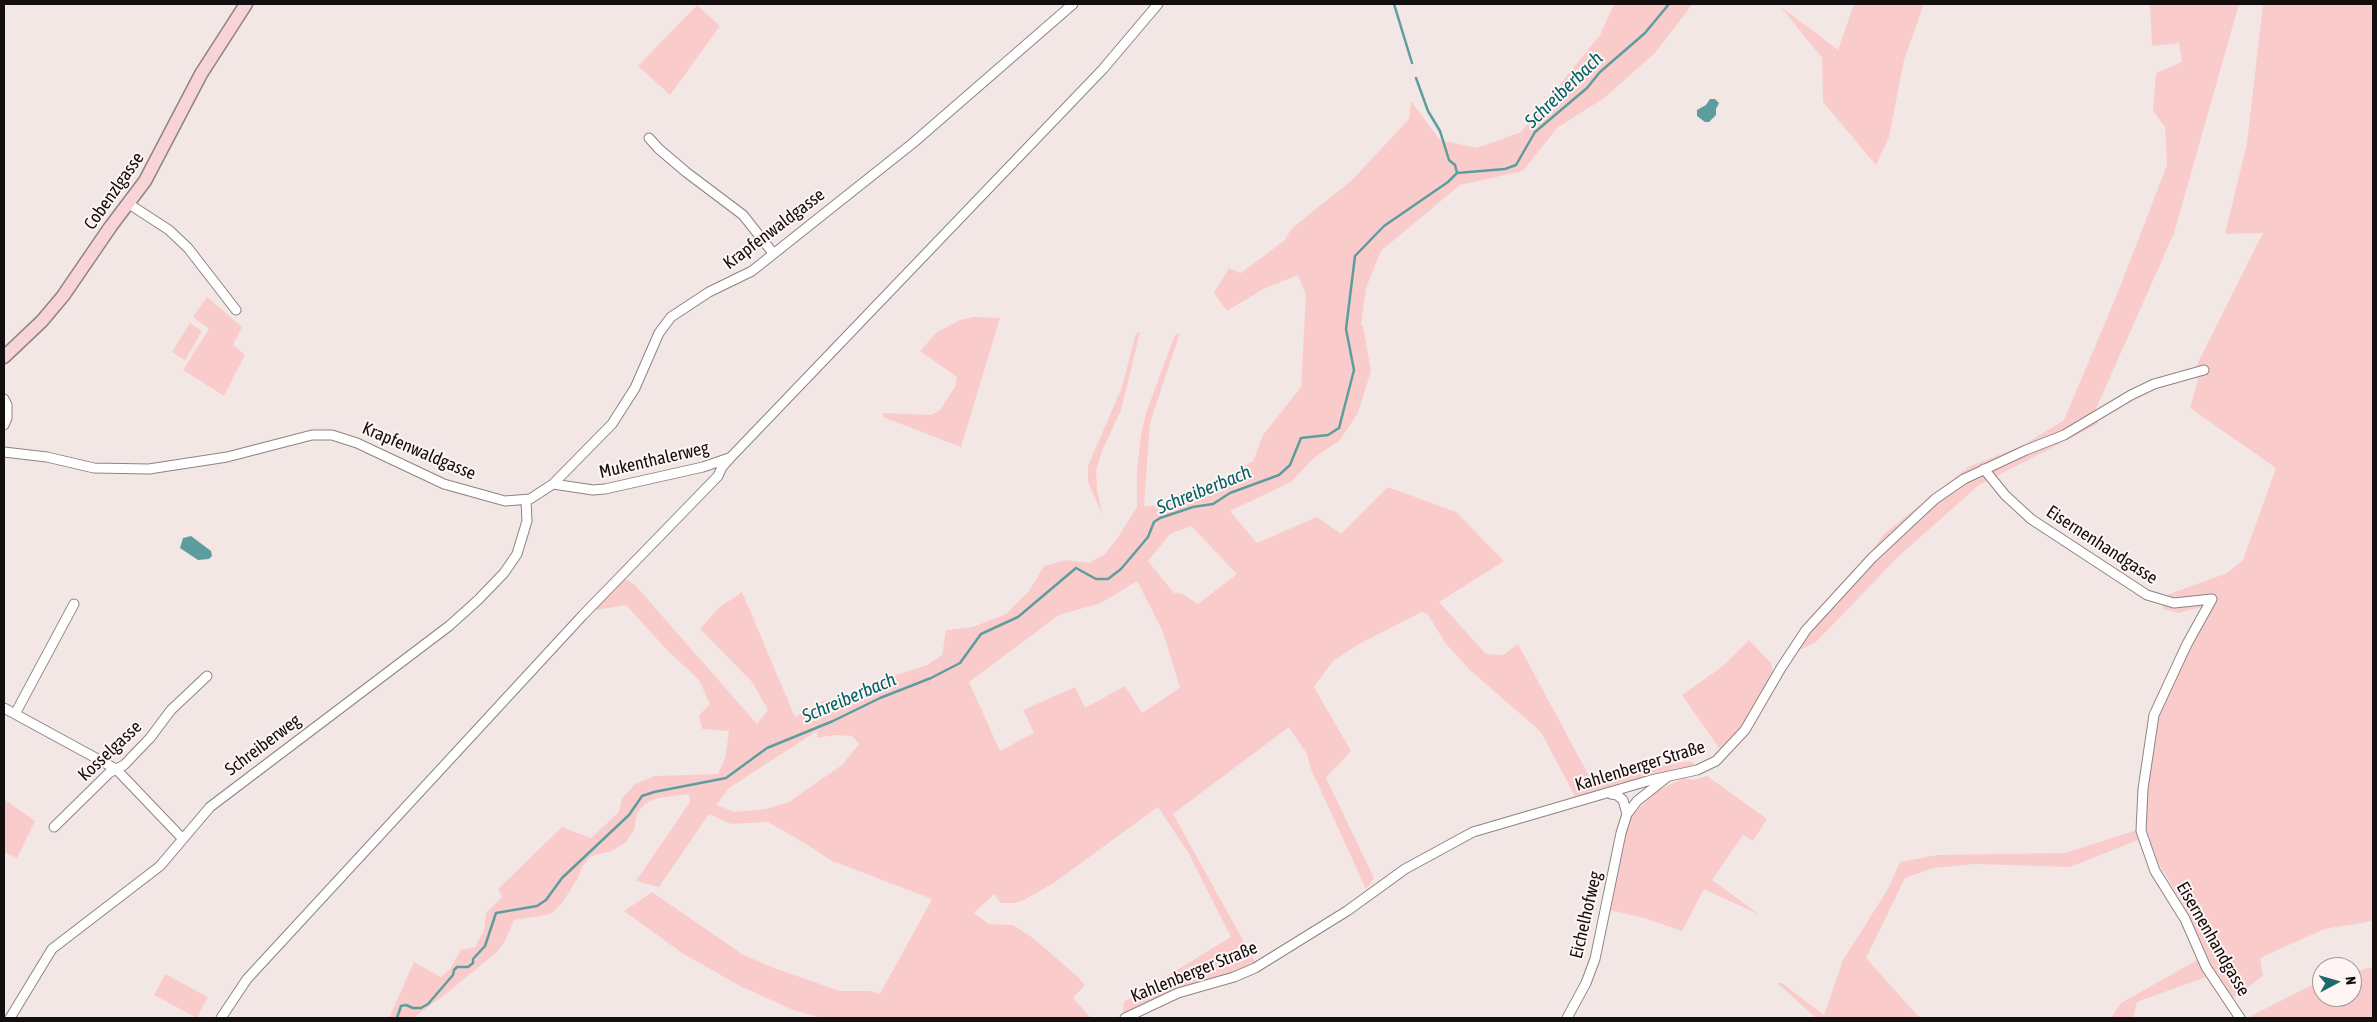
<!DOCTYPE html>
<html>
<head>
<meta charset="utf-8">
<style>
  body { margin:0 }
  #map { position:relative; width:2377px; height:1022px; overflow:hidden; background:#f3e7e6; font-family:"Asap Condensed",sans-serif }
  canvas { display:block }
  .frame { position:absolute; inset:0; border:5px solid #130f0f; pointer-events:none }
  .north { position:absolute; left:2312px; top:957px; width:50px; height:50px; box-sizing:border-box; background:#fff5f4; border:1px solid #a19998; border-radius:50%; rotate:84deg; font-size:14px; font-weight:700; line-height:20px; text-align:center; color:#130f0f }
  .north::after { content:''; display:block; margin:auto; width:18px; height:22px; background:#1d6a6c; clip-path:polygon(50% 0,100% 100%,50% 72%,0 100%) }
</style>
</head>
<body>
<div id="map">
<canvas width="2377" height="1022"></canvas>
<div class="frame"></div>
<div class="north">N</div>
</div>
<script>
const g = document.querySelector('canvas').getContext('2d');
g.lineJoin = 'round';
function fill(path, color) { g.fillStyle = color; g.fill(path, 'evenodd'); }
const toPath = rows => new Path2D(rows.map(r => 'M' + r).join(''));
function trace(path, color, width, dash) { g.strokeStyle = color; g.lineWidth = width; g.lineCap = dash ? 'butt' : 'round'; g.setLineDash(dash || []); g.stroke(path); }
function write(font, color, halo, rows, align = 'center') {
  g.font = font + ' "Asap Condensed",sans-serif'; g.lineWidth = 4; g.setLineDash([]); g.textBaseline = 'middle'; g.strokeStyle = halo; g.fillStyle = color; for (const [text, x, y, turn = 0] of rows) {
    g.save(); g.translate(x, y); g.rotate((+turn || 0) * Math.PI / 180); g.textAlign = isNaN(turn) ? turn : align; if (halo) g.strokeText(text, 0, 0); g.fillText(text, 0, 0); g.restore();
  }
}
const green = toPath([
  [1614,4,1696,4,1691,6,1655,53,1604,98,1557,128,1523,171,1460,185,1381,251,1366,288,1361,326,1363,326,1371,371,1358,413,1339,441,1315,457,1291,482,1230,511,1257,543,1317,517,1341,534,1388,487,1456,512,1504,561,1439,602,1486,654,1503,655,1518,644,1595,787,1639,769,1691,761,1695,766,1576,798,1541,732,1470,670,1446,644,1428,615,1422,612,1361,643,1333,661,1314,687,1351,751,1326,778,1374,878,1366,889,1310,767,1307,754,1289,727,1173,814,1255,962,1237,971,1173,990,1123,1013,1124,1002,1231,937,1189,854,1158,807,1055,882,1024,900,1015,903,1001,903,994,894,974,913,989,924,1013,925,1033,938,1078,977,1085,985,1073,998,1091,1018,822,1018,793,1010,740,986,682,953,624,911,652,892,742,954,774,968,840,991,870,991,880,994,932,899,830,860,806,844,768,822,731,824,709,814,659,887,636,881,690,802,689,794,658,798,646,803,637,813,634,830,626,842,612,851,591,856,582,867,578,878,562,903,551,914,514,920,505,941,497,952,447,993,413,1018,389,1018,414,962,441,977,450,969,461,950,475,947,484,930,486,913,502,897,498,889,562,827,591,838,619,812,622,798,635,784,655,776,718,774,725,758,729,731,702,729,699,715,710,704,699,680,666,649,626,605,590,611,624,578,635,585,757,724,768,710,752,682,700,629,720,607,742,592,795,717,822,701,849,695,868,694,887,678,927,665,942,655,946,630,973,627,1006,614,1029,591,1044,566,1066,560,1089,563,1105,554,1118,537,1137,507,1137,470,1141,435,1146,413,1175,335,1180,333,1150,423,1144,506,1163,506,1194,495,1253,461,1263,435,1301,387,1306,295,1298,275,1265,288,1227,311,1214,293,1229,268,1241,273,1285,240,1291,229,1351,181,1409,119,1411,101,1440,140,1477,148,1521,132,1600,35],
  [1191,526,1237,574,1198,604,1183,594,1174,593,1148,561,1170,534],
  [1137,581,1163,632,1180,688,1142,713,1125,686,1085,708,1075,687,1023,710,1034,733,1000,751,969,682,1059,615,1101,603],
  [817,731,817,738,834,735,852,736,859,744,842,765,789,802,766,809,735,812,716,805,729,788],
  [1854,4,1924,4,1904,60,1889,137,1876,165,1823,102,1822,58,1780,6,1838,50],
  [2150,4,2239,4,2174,233,2095,411,2098,424,1979,485,1899,556,1815,643,1797,651,1884,534,1968,467,2022,446,2064,420,2118,292,2167,165,2165,127,2153,111,2156,73,2182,62,2179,43,2152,46],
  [2263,4,2373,4,2373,921,2324,929,2260,958,2263,976,2233,998,2211,964,2188,912,2154,856,2146,826,2137,830,2138,840,2070,867,1975,864,1933,868,1905,878,1866,958,1920,1018,1816,1018,1777,983,1782,983,1824,1015,1843,960,1888,889,1900,862,1937,855,2065,853,2137,830,2146,737,2154,705,2202,607,2178,613,2163,609,2164,596,2227,573,2243,560,2276,468,2190,408,2199,376,2195,369,2263,233,2225,234,2247,143],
  [697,5,720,26,670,95,638,66],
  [207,297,242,327,233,345,245,355,224,396,183,370,209,329,193,317],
  [974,317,1000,318,961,447,883,417,883,413,931,415,940,410,955,387,957,377,920,351,937,332,960,320],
  [190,323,202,331,185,360,172,352],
  [1140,332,1121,410,1102,451,1096,471,1097,489,1102,514,1088,482,1088,466,1122,387,1136,333],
  [1749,640,1771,663,1773,671,1752,712,1737,733,1721,751,1682,695,1723,666],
  [1707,776,1767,819,1753,841,1743,835,1712,880,1760,915,1704,889,1682,931,1644,918,1609,910,1622,838,1630,817,1657,791,1684,778,1693,780],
  [4,799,35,821,17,858,4,852],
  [2199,959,2209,976,2137,1002,2133,1018,2111,1018,2121,1003],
  [2368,968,2373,969,2373,1018,2247,1018,2308,987,2322,982,2322,997,2352,997,2352,973],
  [165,974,208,997,197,1018,154,995]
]);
const water = toPath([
  [1710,99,1715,99,1719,103,1716,109,1716,115,1709,122,1705,122,1697,116,1697,110,1706,105],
  [191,536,211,551,212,556,209,559,198,560,180,548,183,538]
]);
const stream = toPath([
  [1394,4,1412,63],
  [1416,78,1428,111,1440,131,1449,160,1455,165,1457,173],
  [397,1018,401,1006,406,1005,413,1008,421,1008,428,1004,453,975,454,970,457,967,468,967,473,963,473,959,485,946,496,913,537,906,546,900,562,878,629,815,642,796,654,792,726,778,767,748,833,721,880,698,931,678,960,663,981,634,1018,617,1076,568,1096,579,1108,579,1121,569,1148,537,1154,522,1160,518,1193,507,1213,504,1230,493,1279,475,1290,465,1301,438,1328,435,1339,428,1354,370,1346,329,1355,256,1384,226,1448,182,1457,173,1505,169,1516,165,1535,132,1587,88,1600,72,1645,33,1669,4]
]);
const street = toPath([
  [649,138,659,149,686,172,743,215,773,253],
  [129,204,169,230,188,248,236,310],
  [4,399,7,405,7,418,4,425],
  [4,452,47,457,94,468,149,469,227,457,312,435,332,435,357,443,444,484,505,501,530,499,553,484,612,424,635,388,659,333,671,317,709,292,752,271,913,143,1073,4],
  [1984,469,2005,495,2031,519,2147,595,2174,603,2212,599,2187,644,2154,715,2143,789,2141,831,2155,871,2185,919,2206,967,2240,1018],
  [553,484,593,490,605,489,703,467,729,458],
  [4,708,116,769,182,838],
  [15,714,74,604],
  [1611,794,1617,795,1623,800,1627,814],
  [54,827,109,773,124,765,150,738,171,710,207,676],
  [10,1018,52,949,160,866,210,807,449,626,478,600,504,573,517,554,527,521,526,500],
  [221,1018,247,979,583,615,718,476,722,467,731,457,1103,69,1158,4],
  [1125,1018,1178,993,1234,977,1255,968,1347,911,1405,869,1473,832,1651,780,1697,770,1716,761,1745,730,1781,668,1806,630,1872,558,1935,499,1964,479,2026,450,2064,435,2131,395,2154,384,2204,370],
  [1567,1018,1586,983,1595,959,1621,833,1627,814,1637,801,1666,778]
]);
const secondary = toPath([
  [4,357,42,321,63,296,111,226,145,181,201,74,246,4]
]);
const streetNames = [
  ["Cobenzlgasse",114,191,-55],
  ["Krapfenwaldgasse",774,229,-37],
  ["Krapfenwaldgasse",419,451,23],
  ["Mukenthalerweg",654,460,-13],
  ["Eisernenhandgasse",2102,545,33],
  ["Schreiberweg",263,745,-37],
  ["Kosselgasse",110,751,-43],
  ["Kahlenberger Straße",1640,766,-17],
  ["Eichelhofweg",1586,915,-77],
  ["Eisernenhandgasse",2213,939,60],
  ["Kahlenberger Straße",1194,972,-22]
];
const waterNames = [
  ["Schreiberbach",1564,90,-44],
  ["Schreiberbach",1204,490,-22],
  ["Schreiberbach",849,698,-23]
];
fill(green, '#f9cccb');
fill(water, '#5e9d9e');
trace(stream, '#5e9d9e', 2.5);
trace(street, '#8e8383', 11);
trace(secondary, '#8e8383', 15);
trace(street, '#fff', 9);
trace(secondary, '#f8d4d6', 12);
write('18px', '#130f0f', '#fff5f4', streetNames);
write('italic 19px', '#026264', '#fff5f4', waterNames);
</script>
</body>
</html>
